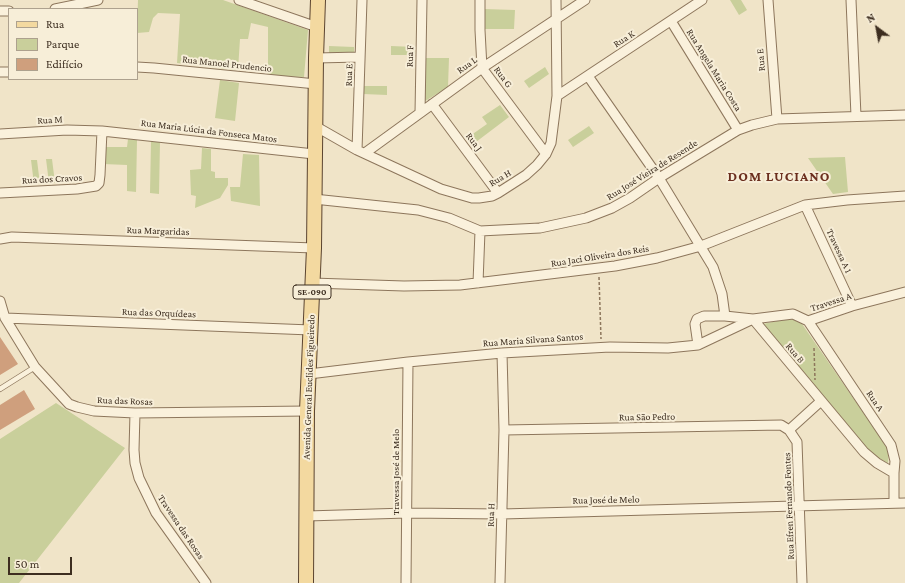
<!DOCTYPE html>
<html>
<head>
<meta charset="utf-8">
<style>
  body { margin:0 }
  #map { position:relative; width:905px; height:583px; overflow:hidden; background:#f0e4c8; font-family:"Crimson Pro",serif }
  canvas { display:block }
  .legend { position:absolute; left:8px; top:8px; width:130px; height:72px; box-sizing:border-box; background:#f7eed8; border:1px solid #ada18e; margin:0; padding:5px 7px; list-style:none; font-size:12px; color:#3d2e20 }
  .legend li { display:flex; align-items:center; gap:8px; height:20px }
  .legend b { width:20px; border:1px solid #ada18e }
  .north { position:absolute; left:857px; top:8px; width:40px; height:40px; -webkit-text-stroke:3px #f7eed8; paint-order:stroke; rotate:328deg; font-size:11px; font-weight:700; line-height:16px; text-align:center; color:#3d2e20 }
  .north::after { content:''; display:block; margin:auto; width:14px; height:18px; background:#3d2e20; clip-path:polygon(50% 0,100% 100%,50% 72%,0 100%) }
  .scale { position:absolute; left:8px; top:557px; width:64px; height:18px; box-sizing:border-box; border:2px solid #3d2e20; border-top:0; padding-left:5px; font-size:12px; line-height:14px; white-space:nowrap; color:#3d2e20; -webkit-text-stroke:3px #f7eed8; paint-order:stroke }
</style>
</head>
<body>
<div id="map">
<canvas width="905" height="583"></canvas>
<ul class="legend">
<li><b style="height:5px;background:#f3d9a0"></b>Rua</li>
<li><b style="height:11px;background:#c9cf9b"></b>Parque</li>
<li><b style="height:11px;background:#cf9f7d"></b>Edifício</li>
</ul>
<div class="north">N</div>
<div class="scale">50 m</div>
</div>
<script>
const g = document.querySelector('canvas').getContext('2d');
g.lineJoin = 'round';
function fill(path, color) { g.fillStyle = color; g.fill(path, 'evenodd'); }
const toPath = rows => new Path2D(rows.map(r => 'M' + r).join(''));
function trace(path, color, width, dash) { g.strokeStyle = color; g.lineWidth = width; g.lineCap = dash ? 'butt' : 'round'; g.setLineDash(dash || []); g.stroke(path); }
function write(font, color, halo, rows, align = 'center') {
  g.font = font + ' "Crimson Pro",serif'; g.lineWidth = 4; g.setLineDash([]); g.textBaseline = 'middle'; g.strokeStyle = halo; g.fillStyle = color; for (const [text, x, y, turn = 0] of rows) {
    g.save(); g.translate(x, y); g.rotate((+turn || 0) * Math.PI / 180); g.textAlign = isNaN(turn) ? turn : align; if (halo) g.strokeText(text, 0, 0); g.fillText(text, 0, 0); g.restore();
  }
}
const green = toPath([
  [138,0,223,0,308,30,304,77,268,76,268,27,251,23,248,39,240,39,238,70,177,63,180,14,158,13,153,18,149,32,137,33],
  [730,0,741,0,747,10,739,15],
  [484,9,515,10,514,29,484,29],
  [329,46,354,47,354,55,329,55],
  [391,46,415,47,415,55,391,55],
  [424,58,449,58,448,87,422,103],
  [545,67,549,74,529,88,524,81],
  [220,80,239,83,235,121,215,118],
  [363,86,387,86,387,95,363,94],
  [500,105,509,117,472,145,467,138,487,124,482,117],
  [589,126,594,133,573,147,568,140],
  [128,139,137,140,136,192,127,191,127,165,103,164,105,147,127,147],
  [151,141,160,142,159,194,150,193],
  [202,148,211,149,211,171,215,172,215,178,228,178,228,185,220,198,195,208,196,196,191,195,190,170,201,169],
  [243,154,259,155,260,206,231,201,230,187,240,187],
  [845,157,848,192,833,194,808,158],
  [46,159,52,159,55,183,49,183],
  [31,160,37,160,40,184,34,184],
  [791,318,800,321,889,450,888,463,872,455,763,324],
  [56,403,125,448,19,583,0,583,0,439]
]);
const building = toPath([
  [0,337,18,364,0,375],
  [24,390,35,409,0,430,0,405]
]);
const path = toPath([
  [599,277,601,339],
  [814,348,815,380]
]);
const service = toPath([
  [0,389,35,367]
]);
const minor = toPath([
  [239,0,317,27],
  [480,0,480,30,482,68,546,154],
  [768,0,777,119],
  [851,0,856,116],
  [55,9,98,0],
  [0,11,9,11],
  [671,21,738,130],
  [316,58,360,57],
  [137,67,154,68,316,84],
  [0,72,9,72],
  [588,76,659,178,713,267,722,294,725,316],
  [557,96,702,0],
  [432,104,498,193],
  [420,113,422,0],
  [315,126,357,150,441,189,472,198,479,198,492,196,498,193,526,175,537,165,546,154,551,143,557,96,556,0],
  [0,134,67,130,102,131,314,154],
  [357,150,362,0],
  [365,153,482,68,585,0],
  [0,193,77,189,96,186,99,183,100,175,102,131],
  [314,199,418,210,449,218,480,231,540,228,586,218,612,208,630,198,659,178,738,130,752,125,777,119,905,115],
  [805,205,852,306],
  [0,239,12,237,314,248],
  [312,283,404,286,460,285,615,266,657,258,701,246,805,205,847,200,905,196],
  [478,283,480,231],
  [0,301,5,318,35,367,69,404,77,407,94,411,135,413,307,411],
  [5,318,311,330],
  [808,321,891,445,895,461,894,473,894,503],
  [698,345,695,324,697,319,704,316,725,316,753,319,793,314,808,321,852,306,905,292],
  [309,374,408,362,502,353,610,347,668,348,698,345,753,319,864,452,877,463,894,473],
  [135,413,134,450,135,463,139,478,156,513,206,583],
  [504,430,781,425,789,430,797,442,802,583],
  [789,430,821,401],
  [307,516,407,513,502,514,905,503],
  [406,583,408,362],
  [500,583,504,430,502,353]
]);
const primary = toPath([
  [306,583,307,411,314,248,316,58,318,0]
]);
const shields = [
  [312,292,38]
];
const shieldNames = [
  ["SE-090",312,292]
];
const streetNames = [
  ["Rua K",624,39,-33],
  ["Rua F",410,56,-89],
  ["Rua E",761,60,-95],
  ["Rua Manoel Prudencio",227,64,6],
  ["Rua L",467,65,-36],
  ["Rua Angela Maria Costa",714,70,58],
  ["Rua E",349,75,-88],
  ["Rua G",503,77,53],
  ["Rua M",50,120,-3],
  ["Rua Maria Lúcia da Fonseca Matos",209,131,7],
  ["Rua J",474,142,53],
  ["Rua José Vieira de Resende",652,170,-32],
  ["Rua H",500,178,-31],
  ["Rua dos Cravos",52,179,-3],
  ["Rua Margaridas",158,231,2],
  ["Travessa A 1",839,251,65],
  ["Rua Jaci Oliveira dos Reis",600,256,-9],
  ["Travessa A",831,302,-18],
  ["Rua das Orquídeas",159,313,2],
  ["Rua Maria Silvana Santos",533,340,-4],
  ["Rua B",795,353,50],
  ["Avenida General Euclides Figueiredo",309,387,-88],
  ["Rua das Rosas",125,401,2],
  ["Rua A",875,401,55],
  ["Rua São Pedro",647,417,-1],
  ["Travessa José de Melo",396,472,-90],
  ["Rua José de Melo",606,500,-1],
  ["Rua Efren Fernando Fontes",789,506,-92],
  ["Rua H",491,515,-88],
  ["Travessa das Rosas",181,527,56]
];
const districtNames = [
  ["DOM LUCIANO",779,177]
];
fill(green, '#c9cf9b');
fill(building, '#cf9f7d');
trace(service, '#8d765c', 6);
trace(minor, '#8d765c', 11);
trace(primary, '#5b4430', 16);
trace(path, '#8d765c', 1.5, [3, 2]);
trace(service, '#faf1dc', 4.5);
trace(minor, '#faf1dc', 9);
trace(primary, '#f3d9a0', 14);
for (const [x, y, w] of shields) { const box = new Path2D(); box.roundRect(x - w / 2, y - 7, w, 14, 3); g.fillStyle = '#f7eed8'; g.fill(box); trace(box, '#3d2e20', 1); }
write('bold 9px', '#3d2e20', null, shieldNames);
write('10px', '#3d2e20', '#f7eed8', streetNames);
g.letterSpacing = '1px';
write('bold 14px', '#6b2e1e', '#f7eed8', districtNames);
g.letterSpacing = '0px';
</script>
</body>
</html>
